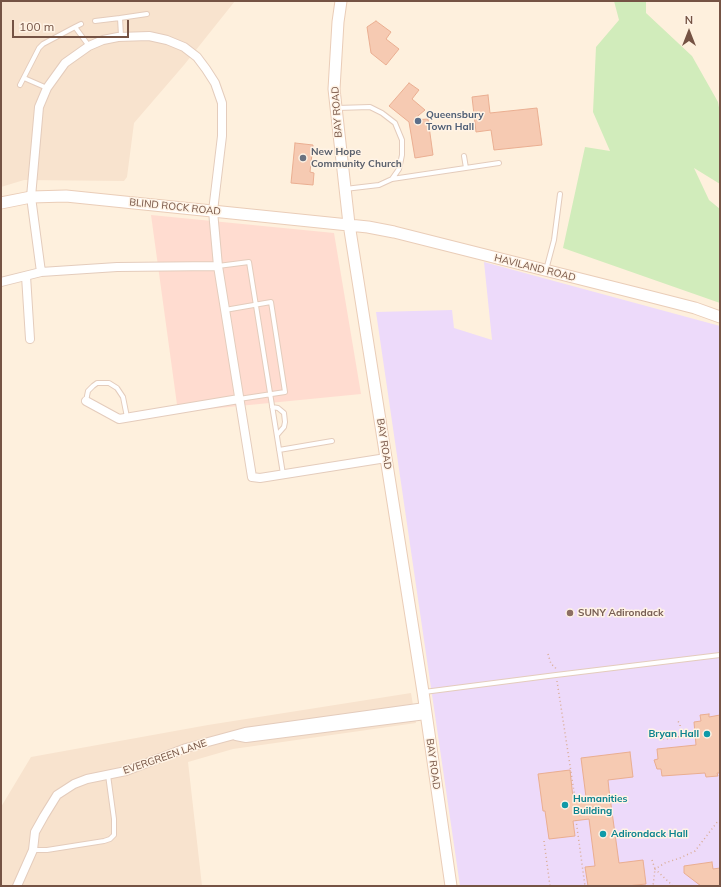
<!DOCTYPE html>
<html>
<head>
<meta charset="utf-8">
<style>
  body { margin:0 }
  #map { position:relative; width:721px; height:887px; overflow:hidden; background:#fef0dd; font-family:Mulish,sans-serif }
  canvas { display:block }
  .frame { position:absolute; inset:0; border:2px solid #755344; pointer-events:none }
  .north { position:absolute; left:669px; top:12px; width:40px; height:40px; -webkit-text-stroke:3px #fff3e5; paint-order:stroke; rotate:0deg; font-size:11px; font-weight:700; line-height:16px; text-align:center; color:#755344 }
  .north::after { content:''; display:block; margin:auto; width:14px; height:18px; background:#755344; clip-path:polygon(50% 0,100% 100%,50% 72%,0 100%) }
  .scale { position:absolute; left:12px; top:20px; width:117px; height:18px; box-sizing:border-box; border:2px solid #755344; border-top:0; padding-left:5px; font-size:12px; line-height:14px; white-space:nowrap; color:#755344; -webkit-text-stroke:3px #fff3e5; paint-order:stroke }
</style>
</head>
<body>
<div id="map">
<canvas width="721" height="887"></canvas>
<div class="frame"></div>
<div class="north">N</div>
<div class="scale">100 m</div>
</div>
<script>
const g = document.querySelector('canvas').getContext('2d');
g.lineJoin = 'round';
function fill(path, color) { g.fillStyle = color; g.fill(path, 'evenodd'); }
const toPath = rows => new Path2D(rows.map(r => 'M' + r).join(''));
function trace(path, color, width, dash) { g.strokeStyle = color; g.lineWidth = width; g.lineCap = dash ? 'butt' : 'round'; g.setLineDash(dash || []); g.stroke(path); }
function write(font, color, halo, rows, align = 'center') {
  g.font = font + ' Mulish,sans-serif'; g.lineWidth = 3; g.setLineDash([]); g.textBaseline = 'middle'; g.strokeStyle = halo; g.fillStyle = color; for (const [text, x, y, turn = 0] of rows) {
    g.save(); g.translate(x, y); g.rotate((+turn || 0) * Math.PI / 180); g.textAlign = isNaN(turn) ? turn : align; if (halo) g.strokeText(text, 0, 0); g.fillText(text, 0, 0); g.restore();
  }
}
const residential = toPath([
  [1,1,235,1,184,65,134,123,127,177,124,181,24,180,1,187],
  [411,693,416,723,233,749,188,762,202,886,1,886,1,807,31,757,208,725]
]);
const commercial = toPath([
  [151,215,334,233,361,394,178,412]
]);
const education = toPath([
  [484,262,720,326,720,886,460,886,376,312,452,310,454,328,492,340]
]);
const green = toPath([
  [614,1,646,1,646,13,692,56,718,102,720,113,720,184,694,168,709,200,720,209,720,303,563,248,585,147,610,151,593,112,596,47,619,20]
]);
const building = toPath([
  [376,21,391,32,386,39,399,49,386,65,371,53,367,27,376,21],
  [409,83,419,90,412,99,425,110,413,120,428,119,433,155,415,158,409,122,389,106,409,83],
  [488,95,490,113,537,108,542,145,494,150,491,130,476,132,472,97,488,95],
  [295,143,313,145,310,172,314,173,313,185,291,183,295,143],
  [709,714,709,717,720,715,720,773,717,773,718,776,706,777,705,773,662,776,661,769,657,769,654,760,658,759,657,749,696,745,694,722,701,721,700,715,709,714],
  [630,752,633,777,608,780,609,790,619,863,643,860,646,884,627,886,588,886,585,867,595,866,589,819,573,821,575,836,549,839,545,811,543,811,538,774,570,770,573,798,586,797,581,758,630,752],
  [712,862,713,869,720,868,720,886,701,886,684,873,684,866,712,862]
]);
const path = toPath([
  [548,654,551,664,555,667,556,669],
  [557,681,575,798],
  [659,738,664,739,678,738,681,733,680,725,678,721],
  [576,820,585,886],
  [544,841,550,886],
  [652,860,655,869,653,886],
  [673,886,655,869,665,863,680,858,695,851,718,821,720,820]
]);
const lane = toPath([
  [95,21,120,18],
  [75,27,81,24],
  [121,36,120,18,147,14],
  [24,78,47,88],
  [20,85,39,48,43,44,75,27,89,46],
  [337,108,370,107,382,113,395,123,402,140,402,155,399,169,392,179,379,185,345,189],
  [464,156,466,168],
  [392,179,499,163],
  [218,266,249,262,283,474],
  [546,270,554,240,560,194],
  [225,310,271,302,285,392,239,399],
  [86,401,88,391,93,386,97,383,109,383,117,388,123,397,127,417],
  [272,407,278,408,284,413,285,422,284,427,277,435],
  [279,450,332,441],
  [424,692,556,675,720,655],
  [33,850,47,850,104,841,110,839,114,835,114,819,108,775]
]);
const street = toPath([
  [218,266,252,477,260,478,386,458],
  [26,276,30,339],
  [1,282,41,272,117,267,218,266,213,211,222,136,222,103,215,83,206,69,197,57,184,47,167,40,149,36,118,37,103,40,89,46,65,63,47,88,39,107,31,197,41,272],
  [86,401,119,419,239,399],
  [236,736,246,738,426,715],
  [17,886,33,850,35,832,44,816,57,795,74,784,87,779,126,771,186,748,245,732,425,707]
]);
const secondary = toPath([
  [341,1,338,22,334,89,349,224,423,692,451,886],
  [1,203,31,197,66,196,368,227,394,232,648,296,695,308,720,317]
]);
const markers = [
  [418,121,4,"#5c6f8a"],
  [303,158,4,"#6b7280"],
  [570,613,4,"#8d6e63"],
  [707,734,4,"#0f9aa8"],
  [565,805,4,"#0f9aa8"],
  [603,834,4,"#0f9aa8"]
];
const streetNames = [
  ["BAY ROAD",337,112,-94],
  ["BLIND ROCK ROAD",175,207,6],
  ["HAVILAND ROAD",535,268,14],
  ["BAY ROAD",384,444,81],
  ["EVERGREEN LANE",165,757,-19],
  ["BAY ROAD",433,764,82]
];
const serviceNames = [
  ["Queensbury",426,115],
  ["Town Hall",426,127]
];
const worshipNames = [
  ["New Hope",311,152],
  ["Community Church",311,164]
];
const educationNames = [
  ["SUNY Adirondack",578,613]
];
const cultureNames = [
  ["Bryan Hall",699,734,"right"],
  ["Humanities",573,799],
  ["Building",573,811],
  ["Adirondack Hall",611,834]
];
fill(residential, '#f8e3ce');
fill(commercial, '#ffdcd0');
fill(education, '#eddafa');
fill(green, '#d1ecbb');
fill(building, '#f6cab2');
trace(building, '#eaae91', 1);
trace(lane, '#e4ccbc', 6);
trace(street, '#e4ccbc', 10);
trace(secondary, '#eacdb8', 13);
trace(path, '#daad96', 1.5, [1, 3]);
trace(lane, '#fff', 4);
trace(street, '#fff', 8);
trace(secondary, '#fff', 11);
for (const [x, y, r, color] of markers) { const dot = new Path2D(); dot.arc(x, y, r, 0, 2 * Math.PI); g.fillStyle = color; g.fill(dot); trace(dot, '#fff3e5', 1.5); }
write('10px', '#755344', '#fff3e5', streetNames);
write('bold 10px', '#4e5e75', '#fff3e5', serviceNames, 'left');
write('bold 10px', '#5b616d', '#fff3e5', worshipNames, 'left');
write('bold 10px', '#785e54', '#fff3e5', educationNames, 'left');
write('bold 10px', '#0d838f', '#fff3e5', cultureNames, 'left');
</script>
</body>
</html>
